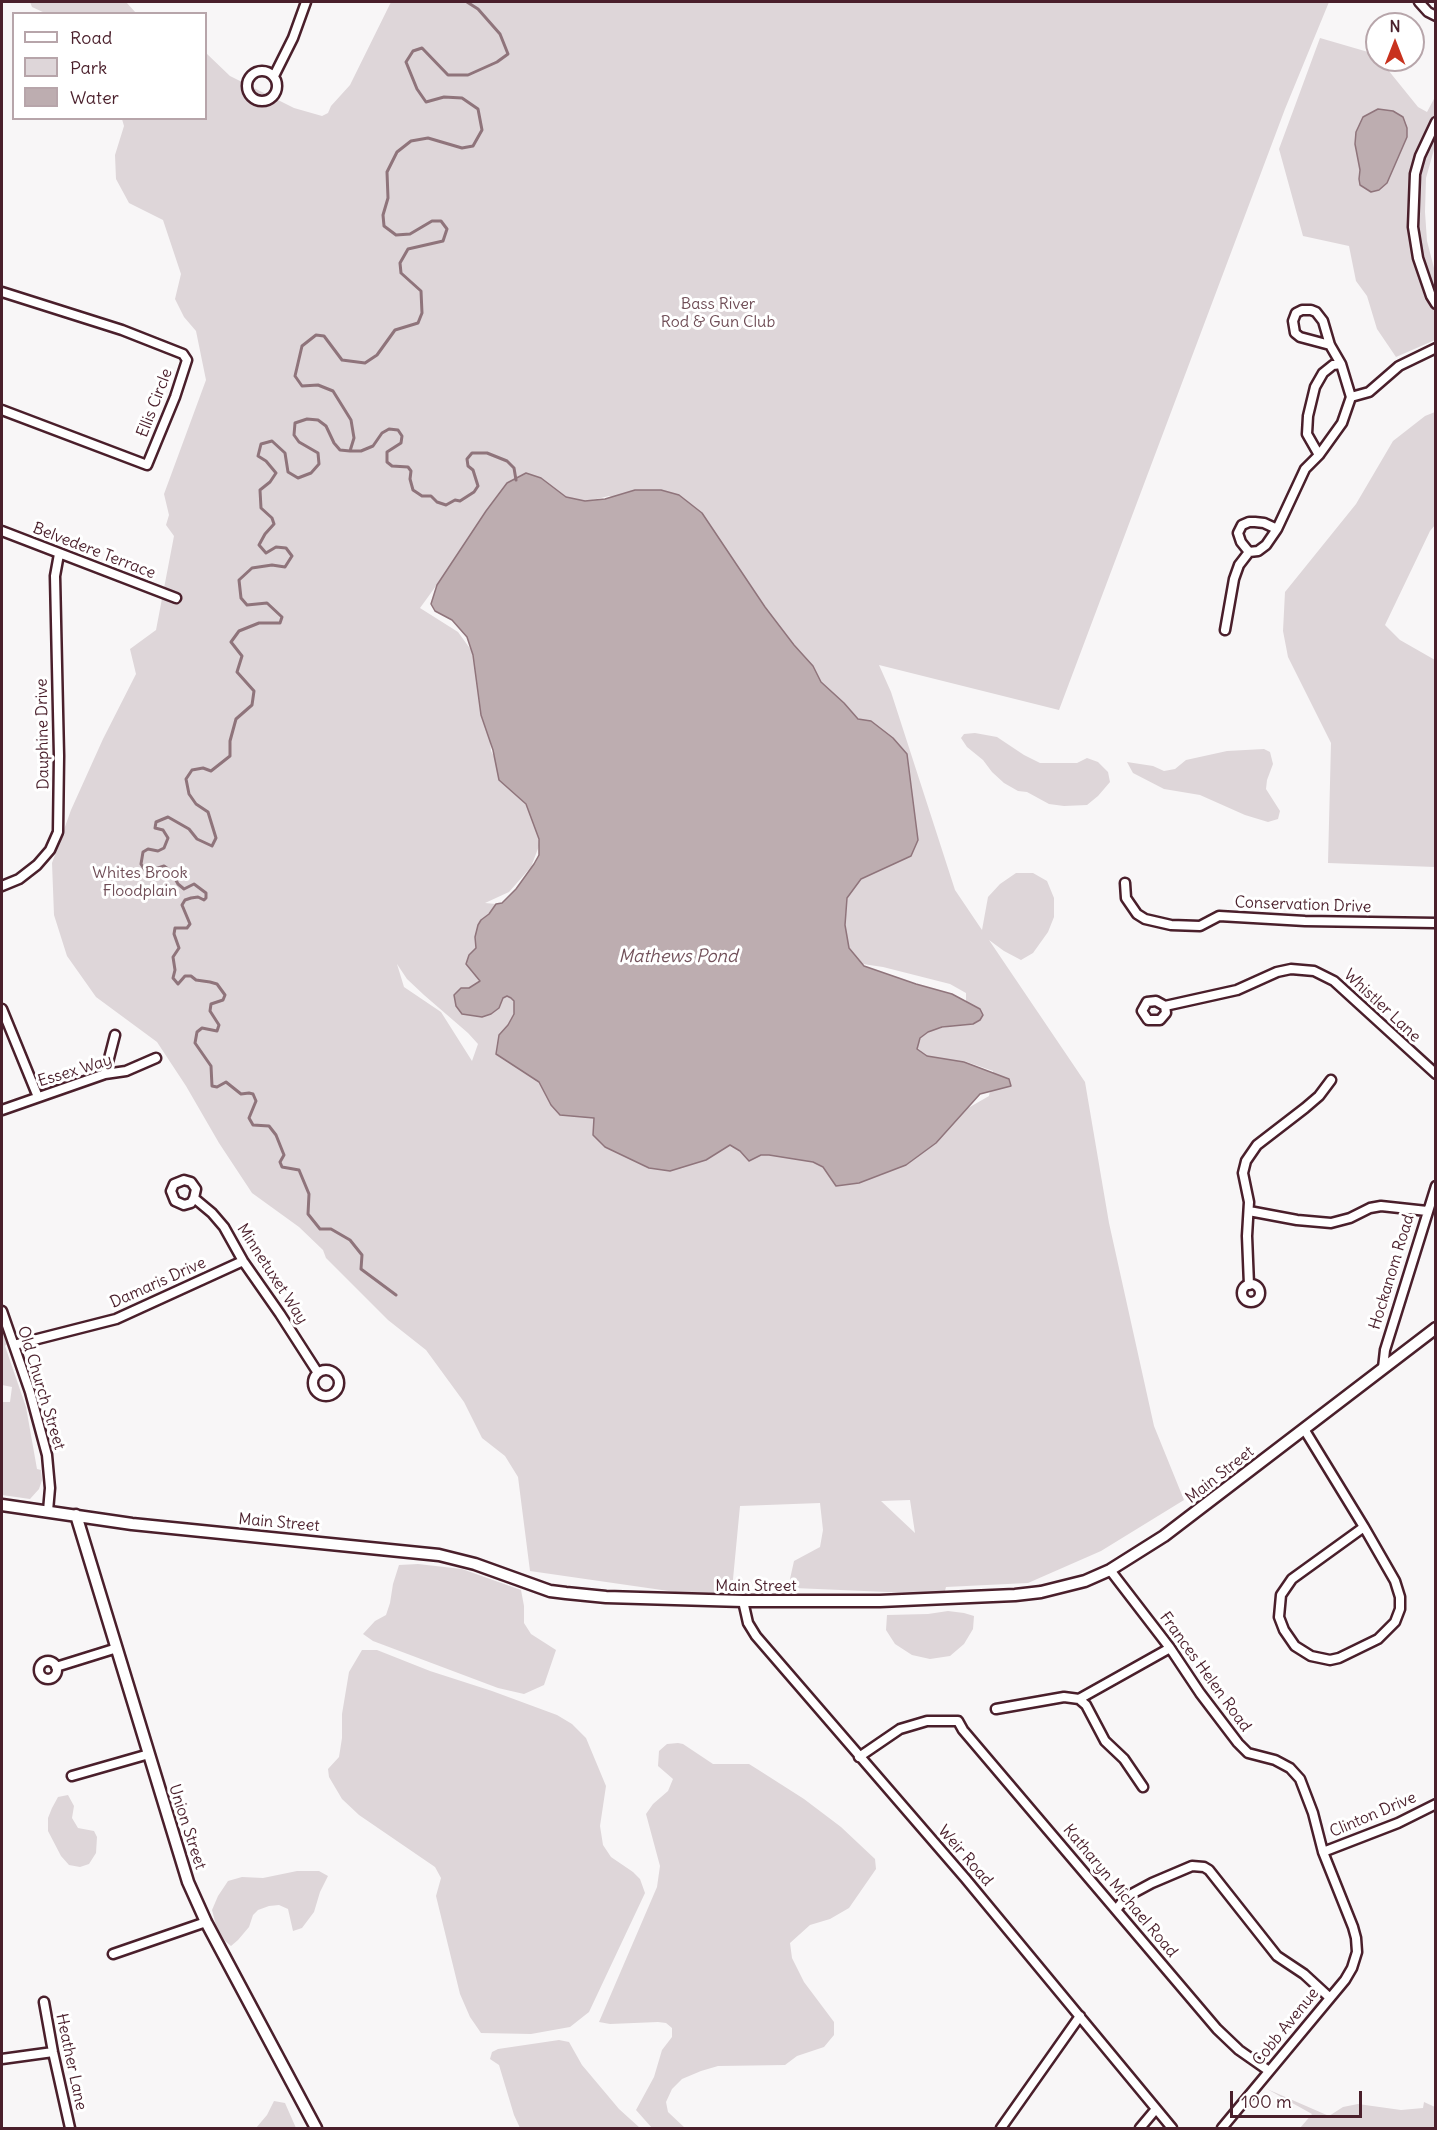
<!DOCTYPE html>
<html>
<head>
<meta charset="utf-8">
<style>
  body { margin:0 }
  #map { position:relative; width:1437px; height:2130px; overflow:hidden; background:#f8f6f7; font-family:Delius,sans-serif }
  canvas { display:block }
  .frame { position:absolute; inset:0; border:3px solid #4a1f2b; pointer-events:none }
  .legend { position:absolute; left:12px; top:12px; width:195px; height:108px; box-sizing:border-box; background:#fff; border:2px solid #b7a5aa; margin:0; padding:8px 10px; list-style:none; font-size:18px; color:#4a1f2b }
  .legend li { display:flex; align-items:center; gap:12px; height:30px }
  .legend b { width:30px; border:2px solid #b7a5aa }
  .north { position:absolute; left:1365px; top:12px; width:60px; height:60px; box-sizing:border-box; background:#fff; border:2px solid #b7a5aa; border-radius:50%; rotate:0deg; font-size:16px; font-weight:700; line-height:24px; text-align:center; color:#4a1f2b }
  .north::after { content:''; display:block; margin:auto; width:21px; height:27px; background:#c8321e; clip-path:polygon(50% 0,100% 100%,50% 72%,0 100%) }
  .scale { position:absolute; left:1230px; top:2091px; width:132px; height:27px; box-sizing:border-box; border:3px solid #4a1f2b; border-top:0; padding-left:8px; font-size:18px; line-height:21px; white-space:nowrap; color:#4a1f2b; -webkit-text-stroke:4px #fff; paint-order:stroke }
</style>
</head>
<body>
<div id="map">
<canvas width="1437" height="2130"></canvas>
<div class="frame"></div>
<ul class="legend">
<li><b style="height:8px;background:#fff"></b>Road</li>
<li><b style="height:16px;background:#ded6d9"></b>Park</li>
<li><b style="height:16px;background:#bdadb0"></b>Water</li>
</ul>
<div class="north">N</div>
<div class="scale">100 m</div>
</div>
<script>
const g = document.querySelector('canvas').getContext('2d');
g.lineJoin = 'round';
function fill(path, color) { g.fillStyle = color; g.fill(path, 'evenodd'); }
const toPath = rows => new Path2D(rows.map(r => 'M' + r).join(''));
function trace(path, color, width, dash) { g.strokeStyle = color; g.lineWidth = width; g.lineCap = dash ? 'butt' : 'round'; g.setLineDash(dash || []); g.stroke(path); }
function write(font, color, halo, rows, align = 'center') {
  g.font = font + ' Delius,sans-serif'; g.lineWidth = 6; g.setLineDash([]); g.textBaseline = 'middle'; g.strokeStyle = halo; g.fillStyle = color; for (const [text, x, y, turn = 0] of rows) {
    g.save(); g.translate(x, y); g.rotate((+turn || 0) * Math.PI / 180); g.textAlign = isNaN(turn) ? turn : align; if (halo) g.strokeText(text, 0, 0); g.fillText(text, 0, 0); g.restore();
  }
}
const green = toPath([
  [30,2,126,2,136,13,45,13,32,7],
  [391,2,1329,2,1285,109,1059,710,879,665,891,692,955,890,982,930,988,897,1000,884,1016,873,1033,873,1047,881,1054,898,1054,917,1048,932,1033,953,1021,960,1004,951,989,940,1085,1082,1109,1223,1154,1426,1184,1500,1101,1551,1028,1583,946,1587,945,1591,934,1594,794,1588,790,1579,794,1561,820,1547,823,1530,820,1503,740,1506,731,1600,530,1571,518,1477,505,1456,482,1438,464,1402,426,1350,388,1320,326,1258,323,1250,299,1227,252,1193,219,1143,186,1086,157,1042,96,997,67,956,54,915,52,863,71,810,103,739,136,674,130,649,156,630,174,536,166,525,169,515,164,494,206,380,196,331,184,317,175,299,181,274,163,220,129,203,116,179,115,155,124,126,122,119,206,118,206,53,230,76,294,108,322,116,328,113,331,106,350,85],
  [510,484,568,506,609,496,653,510,844,706,832,930,856,963,883,967,950,984,966,993,966,1015,947,1027,918,1032,903,1074,946,1062,964,1061,993,1071,993,1077,989,1096,942,1123,903,1151,882,1175,854,1182,833,1182,823,1167,813,1162,769,1155,761,1155,749,1161,740,1151,730,1145,706,1160,650,1168,605,1147,593,1126,595,1118,560,1115,551,1105,539,1082,496,1054,499,1035,508,1025,514,1014,514,1001,508,996,503,998,499,1008,469,988,481,981,471,971,469,955,476,948,475,937,481,920,489,914,496,904,485,903,509,892,531,867,539,846,537,828,521,795,498,764,491,751,486,685,474,654,458,632,420,608],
  [397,964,407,979,424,995,468,1033,478,1044,472,1061,441,1012,404,987],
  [910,1500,915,1533,881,1501],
  [1320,38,1375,54,1377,60,1380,60,1418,107,1427,112,1435,97,1435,146,1426,178,1425,212,1427,241,1435,272,1435,340,1396,357,1377,329,1367,296,1356,281,1349,246,1303,236,1279,149],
  [1435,412,1435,525,1430,531,1385,625,1400,640,1435,660,1435,867,1328,863,1331,743,1288,657,1283,631,1285,592,1356,504,1393,441,1425,416],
  [975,733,997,737,1024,755,1040,763,1077,763,1087,758,1098,762,1108,772,1110,782,1098,796,1087,805,1064,806,1049,804,1027,792,1018,791,1004,783,992,772,983,760,967,747,961,738,964,734],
  [1264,749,1270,752,1273,764,1267,780,1266,789,1280,811,1278,819,1268,822,1245,815,1200,795,1164,789,1133,773,1127,762,1153,766,1164,771,1175,769,1186,760,1227,751],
  [2,1329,7,1344,5,1346,26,1407,37,1469,41,1470,42,1480,39,1489,30,1499,2,1495,2,1402,10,1402,12,1387,2,1385],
  [418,1564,462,1569,521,1590,524,1606,524,1623,531,1634,556,1650,544,1685,524,1694,498,1688,373,1641,363,1634,375,1621,386,1615,390,1603,393,1584,399,1565],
  [948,1611,964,1613,974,1616,973,1629,964,1644,950,1656,930,1659,912,1655,895,1644,886,1630,887,1615,928,1614],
  [362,1650,377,1650,430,1671,492,1691,557,1715,572,1724,586,1738,606,1786,600,1826,603,1845,611,1857,633,1872,640,1879,645,1893,589,2012,570,2027,531,2034,481,2033,470,2017,460,1994,436,1896,441,1878,435,1867,359,1815,342,1799,329,1777,328,1769,339,1757,342,1738,342,1714,349,1672],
  [678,1743,683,1744,713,1764,749,1764,757,1769,804,1799,841,1827,875,1859,876,1869,849,1908,830,1919,810,1925,790,1943,792,1958,804,1982,834,2022,834,2035,824,2047,797,2056,785,2065,718,2066,701,2071,682,2079,672,2089,666,2102,668,2112,685,2128,652,2128,636,2110,654,2077,662,2050,672,2037,672,2028,666,2023,658,2022,610,2024,599,2022,657,1887,660,1866,646,1814,653,1804,668,1791,673,1779,658,1766,659,1751,667,1744],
  [68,1795,74,1806,72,1818,78,1828,94,1831,97,1837,96,1853,89,1864,80,1867,69,1865,61,1856,48,1831,48,1818,52,1808,58,1797],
  [297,1871,319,1871,328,1876,320,1892,314,1912,302,1928,293,1931,288,1909,279,1905,269,1906,258,1910,253,1915,249,1927,238,1940,231,1946,225,1941,217,1929,212,1910,218,1896,228,1881,242,1877,263,1878],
  [559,2040,569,2042,582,2065,619,2109,640,2128,520,2128,514,2115,499,2065,490,2059,492,2052,498,2049],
  [1267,2089,1329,2116,1343,2107,1358,2104,1401,2110,1423,2108,1424,2102,1435,2107,1435,2128,1300,2128,1312,2114],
  [274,2101,285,2103,296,2128,256,2128,267,2115]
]);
const water = toPath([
  [1378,109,1393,111,1403,117,1407,128,1407,137,1387,183,1379,190,1371,192,1360,185,1359,179,1360,170,1355,144,1356,132,1363,117,1378,109],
  [526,473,541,478,566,497,585,501,605,499,635,490,661,490,679,495,702,513,765,607,794,645,813,666,821,682,844,703,858,719,871,721,893,738,907,754,918,840,911,856,861,879,847,898,845,925,849,948,864,966,916,984,952,994,980,1009,983,1015,980,1020,973,1024,942,1027,928,1032,920,1038,917,1049,927,1056,964,1062,1009,1079,1011,1086,980,1094,936,1143,906,1165,859,1183,836,1186,823,1167,813,1162,769,1155,761,1155,749,1161,740,1151,730,1145,706,1160,670,1171,649,1168,605,1147,593,1135,594,1118,560,1115,551,1105,539,1082,496,1054,499,1035,508,1025,514,1014,514,1001,511,998,507,996,503,998,499,1008,491,1014,482,1017,462,1014,456,1006,454,995,461,988,469,988,480,981,466,964,469,955,476,948,475,937,478,925,481,920,489,914,496,904,502,903,516,889,534,864,539,855,539,839,526,804,499,780,493,750,481,715,473,655,467,637,452,620,435,611,431,604,437,585,486,511,507,483,526,473]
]);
const stream = toPath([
  [350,451,361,451,373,446,382,433,389,429,398,430,402,436,401,443,387,452,387,462,392,466,408,467,411,471,410,479,413,490,422,496,431,496,437,502,446,505,455,500,460,501,474,492,478,486,473,470,468,466,467,459,472,453,487,453,507,461,514,468,516,480],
  [396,1295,361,1269,362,1255,350,1240,331,1229,320,1229,308,1214,309,1194,299,1170,282,1167,280,1162,284,1155,276,1135,269,1126,253,1125,249,1118,256,1101,253,1094,249,1093,241,1094,226,1082,217,1087,212,1086,211,1066,195,1043,197,1032,202,1028,217,1031,219,1025,210,1011,211,1004,223,1000,225,995,217,984,210,982,196,980,191,976,185,976,178,984,173,978,175,970,173,957,179,948,174,934,175,928,187,928,190,924,182,905,185,900,191,898,198,897,204,900,206,898,206,893,194,884,184,889,178,884,171,871,164,866,155,869,151,873,146,872,141,864,143,852,148,849,158,851,164,848,168,838,163,830,155,828,156,822,168,817,189,829,197,839,212,846,216,838,208,812,196,804,189,794,186,779,192,770,203,768,211,771,230,756,230,741,236,719,252,705,254,691,237,672,242,656,231,642,239,631,259,623,280,623,282,617,267,603,247,605,241,598,239,580,252,568,272,565,285,567,292,556,286,548,276,547,266,553,259,545,265,534,274,524,272,518,261,508,260,490,270,482,276,473,266,461,258,456,261,444,272,441,285,453,288,472,298,478,311,473,319,464,318,453,299,442,294,435,295,423,307,419,318,420,326,426,334,443,340,450,350,451,354,438,351,420,333,391,318,385,302,386,295,376,302,346,316,335,324,336,342,360,365,363,377,355,395,330,418,323,422,313,421,291,401,273,400,263,408,249,443,241,447,229,441,221,432,221,410,234,396,235,384,226,383,215,388,198,387,172,397,152,411,141,428,138,462,148,473,146,482,130,478,109,462,98,444,97,426,102,417,89,406,62,413,51,422,48,448,75,468,75,497,62,508,54,500,34,478,9,467,2]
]);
const minor = toPath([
  [1419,2,1428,12,1436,16],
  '247 86a15 15 0 1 1 30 0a15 15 0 1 1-30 0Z',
  [274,76,293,38,306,2],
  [1436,122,1420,156,1415,174,1413,227,1418,258,1431,296,1436,304],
  [2,292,122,330,183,354,187,360,175,397,147,465,2,410],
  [1351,397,1369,392,1399,366,1436,348],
  [1319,455,1342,423,1351,397,1341,364],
  [1277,529,1305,469,1319,455,1307,434,1308,416,1315,387,1323,373,1333,365,1341,364,1330,345,1323,321,1316,312,1311,310,1302,310,1296,313,1293,321,1295,333,1300,337,1330,345],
  [2,531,176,598],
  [1225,630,1234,579,1239,565,1249,552,1258,551,1266,545,1277,529,1264,523,1255,522,1249,522,1242,525,1238,533,1241,542,1249,552],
  [1125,883,1126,898,1137,914,1145,919,1171,925,1200,926,1219,916,1305,921,1436,923],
  [2,886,19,879,37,865,50,850,58,832,59,756,55,576,59,554],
  [1165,1006,1166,1013,1160,1020,1148,1020,1142,1011,1147,1002,1156,1001,1165,1006,1237,990,1277,972,1291,969,1314,971,1334,981,1436,1074],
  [2,1009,38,1097],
  [105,1074,115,1035],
  [2,1110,105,1074,126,1071,156,1058],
  [194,1198,196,1189,191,1182,184,1180,174,1184,171,1191,175,1201,184,1205,191,1203,194,1198,212,1213,224,1227,243,1261,280,1314,318,1373],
  [1249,1211,1297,1220,1331,1223,1350,1218,1370,1208,1381,1206,1427,1211],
  '1242 1293a9 9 0 1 1 18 0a9 9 0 1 1-18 0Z',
  [1249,1285,1247,1236,1249,1202,1243,1173,1246,1161,1257,1145,1305,1108,1319,1096,1331,1080],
  [2,1311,30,1392,47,1455,50,1488,48,1511],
  [14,1345,116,1319,243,1261],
  [1383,1368,1385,1350,1436,1186],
  '313 1383a13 13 0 1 1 26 0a13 13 0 1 1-26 0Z',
  [1304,1429,1364,1527,1395,1581,1400,1597,1400,1609,1395,1622,1378,1639,1339,1658,1330,1660,1311,1656,1295,1646,1284,1630,1279,1617,1281,1595,1292,1579,1364,1527],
  [1110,1570,1170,1648,1200,1693,1238,1743,1248,1753,1275,1760,1290,1768,1300,1779,1313,1813,1323,1852,1353,1927,1356,1938,1357,1952,1352,1968,1345,1980,1222,2128],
  [743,1601,748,1623,756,1636,965,1878,1172,2128],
  '39 1670a9 9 0 1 1 18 0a9 9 0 1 1-18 0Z',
  [56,1667,117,1648],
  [1079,1699,1086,1705,1105,1741,1124,1759,1143,1787],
  [996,1709,1064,1697,1079,1699,1170,1648],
  [859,1757,900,1729,927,1721,958,1721,963,1730,1217,2029,1239,2050,1269,2071],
  [72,1776,149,1754],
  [1323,1852,1398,1823,1436,1804],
  [1116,1910,1126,1897,1152,1883,1192,1866,1204,1867,1209,1870,1277,1956,1304,1974,1329,1997],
  [113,1954,206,1922],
  [44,2002,53,2052,70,2128],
  [2,2059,53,2052],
  [1001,2128,1080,2016],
  [1140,2128,1156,2109]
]);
const major = toPath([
  [2,1505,132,1524,439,1555,475,1564,550,1591,566,1593,606,1597,743,1601,880,1601,1015,1595,1041,1592,1085,1581,1110,1570,1164,1536,1436,1328],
  [76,1515,188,1882,206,1922,316,2128]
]);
const parkNames = [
  ["Bass River",718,304],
  ["Rod & Gun Club",718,322],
  ["Whites Brook",140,873],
  ["Floodplain",140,891]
];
const streetNames = [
  ["Ellis Circle",155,403,-69],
  ["Belvedere Terrace",94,551,21],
  ["Dauphine Drive",43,734,-91],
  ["Conservation Drive",1303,905,2],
  ["Whistler Lane",1382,1006,43],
  ["Essex Way",75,1071,-17],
  ["Hockanom Road",1392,1272,-73],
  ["Minnetuxet Way",272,1274,57],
  ["Damaris Drive",158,1283,-24],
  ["Old Church Street",41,1388,73],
  ["Main Street",1220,1475,-38],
  ["Main Street",279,1523,5],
  ["Main Street",756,1586],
  ["Frances Helen Road",1205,1672,54],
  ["Clinton Drive",1373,1815,-23],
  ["Union Street",187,1827,72],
  ["Weir Road",965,1856,49],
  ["Katharyn Michael Road",1120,1891,50],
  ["Cobb Avenue",1286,2027,-51],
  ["Heather Lane",71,2062,78]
];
const waterNames = [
  ["Mathews Pond",678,957]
];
fill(green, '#ded6d9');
fill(water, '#bdadb0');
trace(water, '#8f747b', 1.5);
trace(stream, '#8f747b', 3);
trace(minor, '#4a1f2b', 13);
trace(major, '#4a1f2b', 15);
trace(minor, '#fff', 8);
trace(major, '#fff', 10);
write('16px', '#6f4d56', '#fff', parkNames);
write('16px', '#4a1f2b', '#fff', streetNames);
write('italic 18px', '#72515a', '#fff', waterNames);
</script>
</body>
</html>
